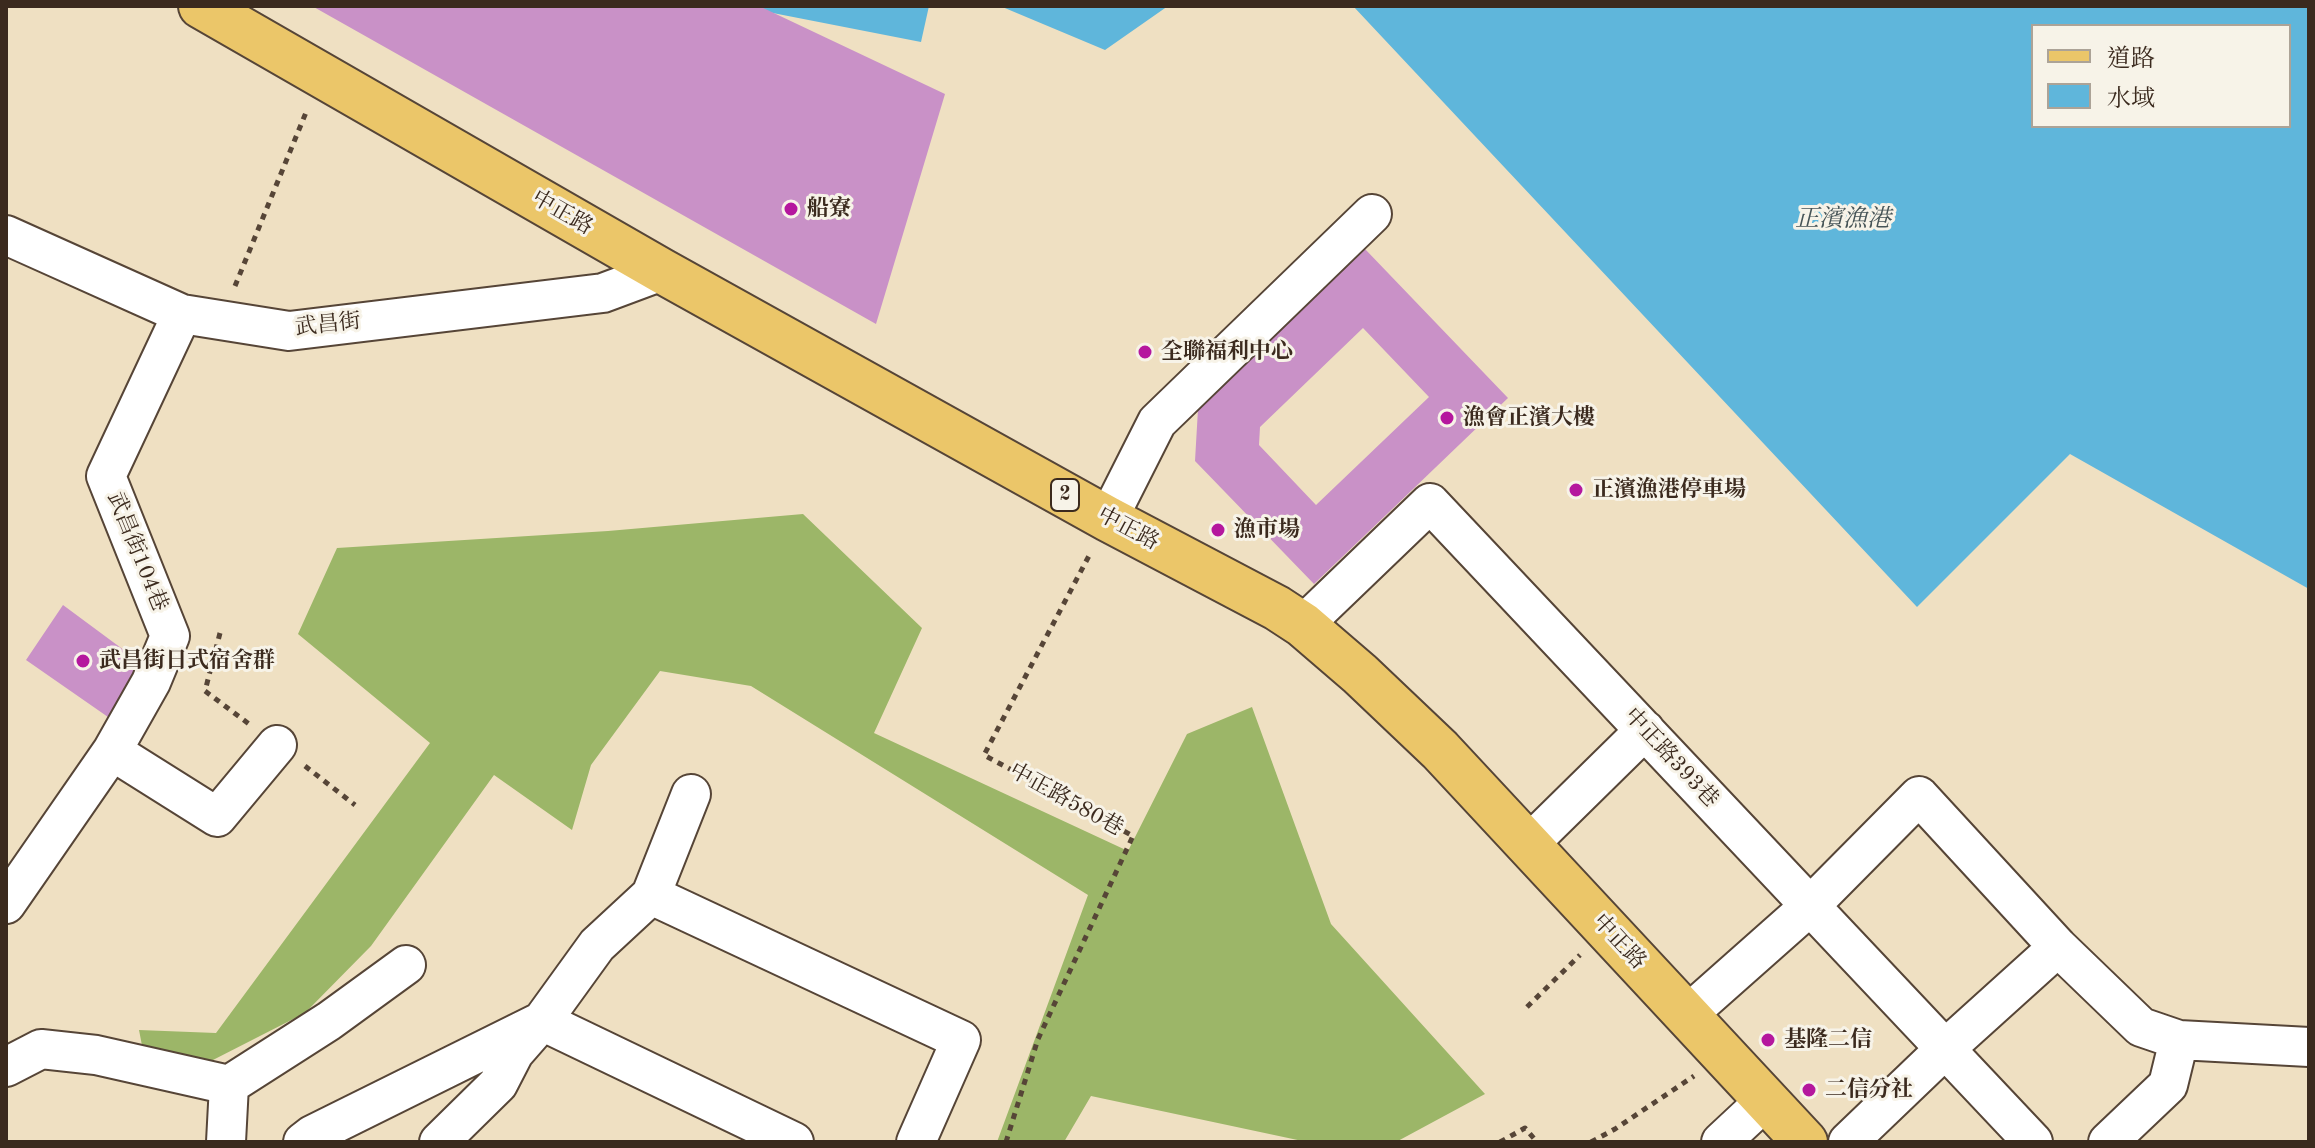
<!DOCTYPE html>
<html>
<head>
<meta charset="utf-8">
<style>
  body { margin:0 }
  #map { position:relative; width:2315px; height:1148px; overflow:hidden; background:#efe0c2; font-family:"Old Standard TT","Noto Serif TC",serif }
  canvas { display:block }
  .frame { position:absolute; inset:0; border:8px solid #3b2a1e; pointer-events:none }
  .legend { position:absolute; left:2031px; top:24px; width:260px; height:104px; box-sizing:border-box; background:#f7f3e8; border:2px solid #aca397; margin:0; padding:10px 14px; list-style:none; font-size:24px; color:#3b2a1e }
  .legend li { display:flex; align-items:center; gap:16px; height:40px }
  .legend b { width:40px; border:2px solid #aca397 }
</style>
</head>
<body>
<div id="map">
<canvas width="2315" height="1148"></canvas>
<div class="frame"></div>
<ul class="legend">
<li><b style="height:10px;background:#ebc669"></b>道路</li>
<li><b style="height:22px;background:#5fb6db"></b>水域</li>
</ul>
</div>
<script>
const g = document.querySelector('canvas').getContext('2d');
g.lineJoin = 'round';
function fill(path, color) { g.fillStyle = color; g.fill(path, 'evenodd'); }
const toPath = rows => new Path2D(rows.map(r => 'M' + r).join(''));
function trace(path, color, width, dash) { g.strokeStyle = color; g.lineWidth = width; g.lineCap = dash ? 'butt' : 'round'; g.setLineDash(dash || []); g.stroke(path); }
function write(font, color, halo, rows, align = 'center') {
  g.font = font + ' "Old Standard TT","Noto Serif TC",serif'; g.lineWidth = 6; g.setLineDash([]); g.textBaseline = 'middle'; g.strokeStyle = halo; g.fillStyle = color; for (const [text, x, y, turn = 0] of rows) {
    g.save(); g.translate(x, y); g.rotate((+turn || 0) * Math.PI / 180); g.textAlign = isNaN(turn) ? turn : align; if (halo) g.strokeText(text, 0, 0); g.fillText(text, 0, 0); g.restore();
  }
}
const forest = toPath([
  [803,514,922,628,874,733,1128,851,1187,734,1252,707,1331,924,1485,1094,1396,1142,1307,1142,1091,1096,1064,1142,997,1142,1088,895,751,686,660,671,591,765,572,830,494,775,371,946,305,1013,211,1061,146,1066,139,1030,216,1033,430,743,298,634,337,548,608,531]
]);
const water = toPath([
  [737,6,929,6,921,42],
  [1000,6,1168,6,1105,50],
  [1353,6,2309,6,2309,589,2070,454,1917,607],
  [2289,26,2289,126,2033,126,2033,26]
]);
const building = toPath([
  [312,6,759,6,945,94,876,324],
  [1365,249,1508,398,1314,584,1195,461,1198,409],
  [1363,328,1429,397,1316,505,1259,445,1260,427],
  [63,605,140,662,132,676,143,685,130,706,120,698,108,717,26,660]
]);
const path = toPath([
  [235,286,307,110],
  [220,633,205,691,249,724],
  [305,766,355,805],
  [1527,1007,1580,955],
  [1006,1142,1038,1039,1133,836,984,755,1091,552],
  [1500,1142,1525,1128,1537,1142],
  [1591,1142,1615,1129,1694,1076]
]);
const minor = toPath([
  [6,235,182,314,289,331,603,293,662,271],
  [1108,519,1157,422,1372,214],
  [1303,625,1430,503,2033,1142],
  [112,751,217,817,277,745],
  [1528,845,1645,730],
  [651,895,961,1040,916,1142],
  [6,904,112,751,151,682,170,636,106,476,182,314],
  [1687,1015,1810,906,1919,796,2058,947,2141,1027,2179,1040],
  [6,1067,41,1049,96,1055,229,1085,226,1142],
  [229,1085,329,1021,406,965],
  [303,1142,312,1135,542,1021,597,945,651,895,691,794],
  [439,1142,498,1084,514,1053,542,1021,794,1142],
  [1721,1142,1766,1100],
  [1848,1142,1945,1049,2058,947],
  [2108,1142,2168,1085,2179,1040,2309,1047]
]);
const major = toPath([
  [201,6,662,271,1108,519,1277,608,1303,625,1360,674,1440,750,1805,1142]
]);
const markers = [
  [791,209,8,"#b5179e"],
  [1145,352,8,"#b5179e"],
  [1447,418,8,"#b5179e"],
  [1576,490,8,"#b5179e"],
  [1218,530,8,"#b5179e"],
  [83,661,8,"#b5179e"],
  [1768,1040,8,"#b5179e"],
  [1809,1090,8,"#b5179e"]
];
const shields = [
  [1065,495,28]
];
const shieldNames = [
  ["2",1065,495]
];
const poiNames = [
  ["船寮",807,209],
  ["全聯福利中心",1161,352],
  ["漁會正濱大樓",1463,418],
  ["正濱漁港停車場",1592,490],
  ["漁市場",1234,530],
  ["武昌街日式宿舍群",99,661],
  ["基隆二信",1784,1040],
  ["二信分社",1825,1090]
];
const streetNames = [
  ["中正路",562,213,30],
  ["武昌街",328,325,-6],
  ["中正路",1128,529,28],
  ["武昌街104巷",137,552,68],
  ["中正路393巷",1671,758,47],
  ["中正路580巷",1066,800,29],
  ["中正路",1619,942,47]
];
const waterNames = [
  ["正濱漁港",1843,220]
];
fill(forest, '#9cb668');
fill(water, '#5fb6db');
fill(building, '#c991c7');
trace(minor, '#564537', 42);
trace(major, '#564537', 48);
trace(path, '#564537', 5, [6, 6]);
trace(minor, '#fff', 38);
trace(major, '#ebc669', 44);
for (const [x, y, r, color] of markers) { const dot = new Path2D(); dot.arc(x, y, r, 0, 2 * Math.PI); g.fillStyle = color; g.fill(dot); trace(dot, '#f7f3e8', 3); }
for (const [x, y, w] of shields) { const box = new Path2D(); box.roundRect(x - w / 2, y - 16, w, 32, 6); g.fillStyle = '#f7f3e8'; g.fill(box); trace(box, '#3b2a1e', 2); }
write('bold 20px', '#3b2a1e', null, shieldNames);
write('bold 22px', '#3b2a1e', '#f7f3e8', poiNames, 'left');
write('22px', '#3b2a1e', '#f7f3e8', streetNames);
write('italic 24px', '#465457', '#f7f3e8', waterNames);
</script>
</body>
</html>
